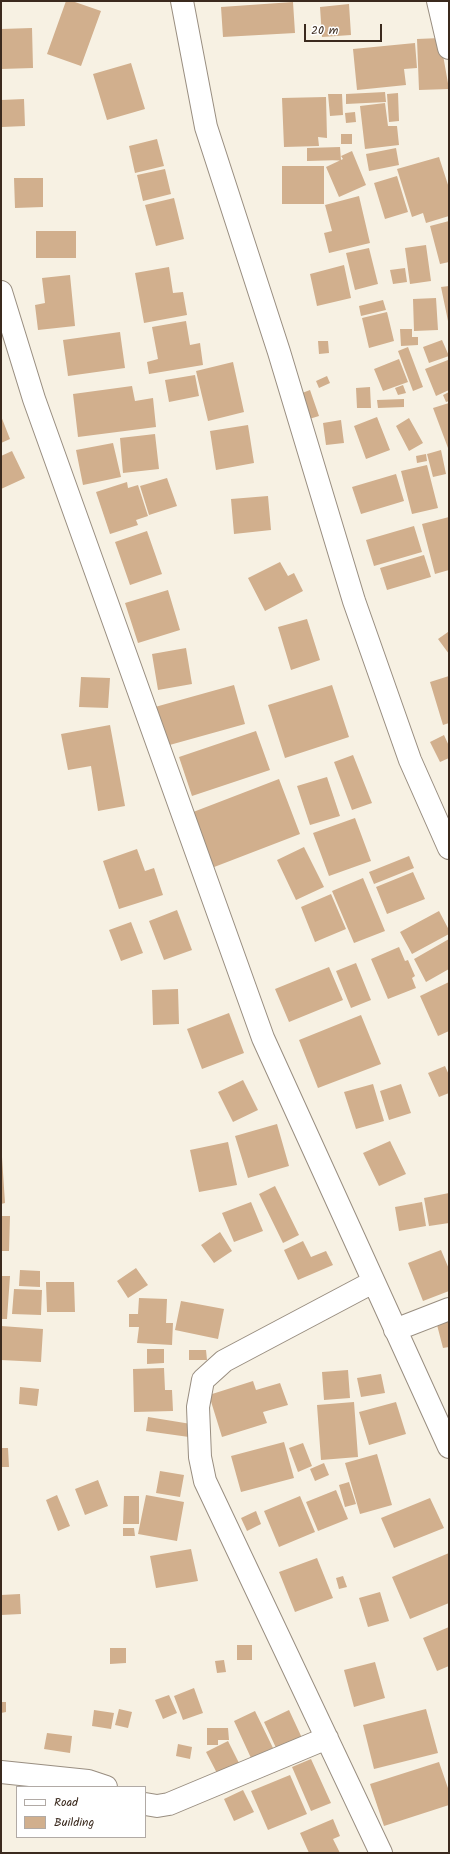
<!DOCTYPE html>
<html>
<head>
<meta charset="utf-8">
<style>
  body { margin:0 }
  #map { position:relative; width:450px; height:1854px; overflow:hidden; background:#f7f1e3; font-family:Kalam,sans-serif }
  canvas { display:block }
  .frame { position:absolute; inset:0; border:2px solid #3b2a1e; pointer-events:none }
  .legend { position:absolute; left:16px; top:1786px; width:130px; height:52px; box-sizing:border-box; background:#fff; border:1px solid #b1aaa5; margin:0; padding:5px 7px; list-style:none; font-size:12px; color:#3b2a1e }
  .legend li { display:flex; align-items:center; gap:8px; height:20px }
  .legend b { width:20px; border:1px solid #b1aaa5 }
  .scale { position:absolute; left:304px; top:24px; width:78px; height:18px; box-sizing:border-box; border:2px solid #3b2a1e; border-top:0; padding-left:5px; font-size:12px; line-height:14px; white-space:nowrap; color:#3b2a1e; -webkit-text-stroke:3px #fff; paint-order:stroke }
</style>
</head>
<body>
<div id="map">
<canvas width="450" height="1854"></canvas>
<div class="frame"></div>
<ul class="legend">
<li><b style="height:5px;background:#fff"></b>Road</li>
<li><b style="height:11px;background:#d1af8d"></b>Building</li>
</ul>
<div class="scale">20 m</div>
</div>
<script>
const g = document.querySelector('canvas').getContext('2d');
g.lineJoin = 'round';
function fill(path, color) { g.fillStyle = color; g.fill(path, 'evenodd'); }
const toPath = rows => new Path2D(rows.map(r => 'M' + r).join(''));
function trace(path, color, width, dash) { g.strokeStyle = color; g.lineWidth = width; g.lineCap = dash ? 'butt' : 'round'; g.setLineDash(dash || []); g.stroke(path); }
const building = toPath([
  [66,1,72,1,101,11,81,66,47,54],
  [293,2,295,33,223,37,221,7],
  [349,4,351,35,322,37,320,7],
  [32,28,33,68,1,69,1,29],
  [440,38,449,89,419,90,417,39],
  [415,43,417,68,404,69,406,85,357,90,353,49],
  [131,63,145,109,107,120,93,74],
  [385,92,386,102,346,104,346,94],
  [398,93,399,121,389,122,387,94],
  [328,94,342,94,343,115,330,116],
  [326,97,327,138,318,137,319,146,284,147,282,98],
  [24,99,25,126,2,127,1,100],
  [385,103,388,126,397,126,399,145,365,149,360,106],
  [355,112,356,122,346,123,345,113],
  [341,134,352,134,352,144,341,144],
  [157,139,164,166,135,173,129,146],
  [340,147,341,160,307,161,307,148],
  [396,148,399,165,369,171,366,154],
  [352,151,366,185,339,197,326,167,343,159,341,156],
  [439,157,449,188,449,216,426,223,423,213,412,217,397,169],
  [282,166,324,166,324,204,282,204],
  [165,169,171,194,143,201,137,175],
  [397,176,408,212,385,219,374,183],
  [14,178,43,178,43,207,15,208],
  [359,196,370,243,329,253,324,233,332,231,325,205],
  [174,198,184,239,156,246,145,205],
  [449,221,449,262,440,264,430,226],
  [36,231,76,231,76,258,36,258],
  [426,245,431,281,410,284,405,248],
  [369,248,378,284,355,290,346,253],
  [344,265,351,298,317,306,310,274],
  [169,267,173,293,183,292,187,315,144,323,135,273],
  [405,268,407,282,393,284,390,270],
  [70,275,75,326,38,330,35,305,45,303,42,278],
  [449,286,449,321,448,321,441,287],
  [436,298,438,330,414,331,413,299],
  [383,300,386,310,361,316,359,306],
  [387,312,394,341,369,348,362,318],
  [186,321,190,345,200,343,203,365,149,374,147,362,158,359,152,327],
  [400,329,412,329,412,337,418,337,418,345,401,346],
  [120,332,125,368,68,376,63,340],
  [442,340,449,356,429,363,423,347],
  [318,341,328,341,329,353,319,354],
  [408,347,423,387,413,391,398,351],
  [399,359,408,382,383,391,374,369],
  [448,360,449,390,436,396,425,369],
  [233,362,244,412,208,421,196,371],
  [195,375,199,396,169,402,165,380],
  [327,376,330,383,319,388,316,381],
  [403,385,406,393,398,395,395,388],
  [132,386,135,401,153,398,156,427,78,437,73,394],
  [370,387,371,408,357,408,356,388],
  [310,390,319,416,306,420,297,395],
  [449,392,449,401,446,402,443,395],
  [404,399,404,407,378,408,377,400],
  [449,403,449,448,448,448,433,408],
  [1,416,10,439,1,443],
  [377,417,390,450,366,459,354,426],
  [409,418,423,443,409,451,396,426],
  [341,420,344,443,326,445,323,423],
  [248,425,254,463,216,470,210,431],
  [155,434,159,469,123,473,120,438],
  [113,443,121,477,83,485,76,450],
  [441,450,446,474,433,477,427,454],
  [12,451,25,478,1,489,1,456],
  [426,454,427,461,417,463,416,456],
  [427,465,438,508,412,514,401,471],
  [396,474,404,501,361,514,352,487],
  [167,478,177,506,149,515,140,486],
  [127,482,128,488,138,485,148,516,136,520,138,525,110,534,96,492],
  [268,496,271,530,234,534,231,499],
  [449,517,449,570,435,574,422,524],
  [414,526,422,552,374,566,366,540],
  [147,531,162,574,130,585,115,542],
  [424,555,431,577,387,590,380,568],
  [280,562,288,576,294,573,303,591,265,611,248,578],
  [168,590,180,630,138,643,125,603],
  [307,619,320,660,291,670,278,627],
  [448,632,449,633,449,654,438,639],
  [186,648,192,684,158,690,152,654],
  [449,676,449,723,443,725,430,682],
  [81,677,110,678,108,708,79,707],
  [234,685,245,724,166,746,155,707],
  [332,685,349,737,285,758,268,705],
  [110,725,125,806,98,811,91,766,68,770,61,734],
  [256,731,270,770,192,796,179,757],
  [444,735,449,746,449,758,440,762,430,742],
  [353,755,372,803,352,810,334,762],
  [327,777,340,816,310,825,297,786],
  [279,779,300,834,209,869,188,814],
  [355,818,371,861,329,876,313,833],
  [304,847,324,887,296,900,277,860],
  [137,849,145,871,154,868,163,895,119,909,103,861],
  [409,856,414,868,374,884,369,872],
  [413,872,425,899,387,914,376,887],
  [363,878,385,931,354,943,332,891],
  [331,894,346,929,315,942,301,907],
  [177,910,192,950,164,960,149,921],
  [439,911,449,930,449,934,412,954,400,932],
  [131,922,143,953,121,961,109,930],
  [449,939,449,969,426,982,414,959],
  [399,947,405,961,408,960,415,976,412,978,416,988,388,999,371,959],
  [356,963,371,1000,351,1008,336,971],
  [329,967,343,1000,289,1022,275,989],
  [449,982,449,1031,438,1036,420,996],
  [178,989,179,1024,153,1025,152,990],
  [229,1013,244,1053,202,1069,187,1029],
  [361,1015,381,1064,318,1088,299,1040],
  [445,1066,449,1075,449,1093,439,1097,428,1073],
  [243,1080,258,1110,233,1122,218,1092],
  [373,1084,384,1121,356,1129,344,1092],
  [401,1084,411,1113,389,1120,380,1091],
  [277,1124,289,1166,248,1178,235,1136],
  [390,1141,406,1174,379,1186,363,1153],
  [228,1142,237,1185,199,1192,190,1150],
  [1,1157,2,1157,5,1203,1,1204],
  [275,1186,299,1235,283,1243,259,1194],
  [449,1193,449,1223,429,1226,424,1198],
  [251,1202,263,1231,234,1242,222,1213],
  [422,1202,426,1226,399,1231,395,1207],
  [1,1216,10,1216,9,1251,1,1251],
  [220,1232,232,1251,214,1263,201,1245],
  [303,1241,311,1257,326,1251,333,1265,298,1280,284,1250],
  [441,1250,449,1269,449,1291,423,1301,408,1263],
  [136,1268,148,1285,128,1298,117,1281],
  [20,1270,40,1271,40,1287,19,1286],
  [1,1276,10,1276,7,1319,1,1319],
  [46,1282,74,1282,75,1312,47,1312],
  [14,1289,42,1290,41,1315,12,1314],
  [139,1298,167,1299,166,1323,173,1323,172,1345,137,1343,139,1327,129,1327,129,1314,138,1314],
  [181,1301,224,1309,218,1339,175,1330],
  [449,1318,449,1347,443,1348,436,1321],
  [1,1326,43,1329,41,1362,1,1360],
  [147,1349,164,1349,164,1363,147,1364],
  [189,1350,206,1350,207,1360,189,1360],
  [164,1368,165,1390,172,1390,173,1411,134,1412,133,1369],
  [348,1370,350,1398,324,1400,322,1372],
  [381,1374,385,1393,361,1397,357,1378],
  [253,1381,256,1390,280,1383,288,1405,263,1412,267,1423,222,1437,209,1395],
  [20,1387,39,1389,37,1406,19,1404],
  [354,1402,358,1457,321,1460,317,1405],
  [396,1402,406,1434,369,1445,359,1412],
  [148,1417,191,1424,189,1437,146,1431],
  [284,1442,294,1478,241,1492,231,1456],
  [303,1443,312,1466,298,1472,289,1448],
  [1,1448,8,1448,9,1467,1,1467],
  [377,1454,392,1505,360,1514,345,1463],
  [324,1463,329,1475,315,1481,310,1469],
  [160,1471,184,1475,180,1497,156,1493],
  [98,1480,108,1506,85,1515,75,1489],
  [349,1482,356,1504,345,1507,339,1485],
  [336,1490,348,1519,318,1531,306,1502],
  [57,1495,70,1526,58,1531,46,1500],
  [146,1495,184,1502,177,1541,138,1534],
  [124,1496,139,1496,139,1524,123,1524],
  [300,1496,315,1532,279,1547,264,1511],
  [430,1498,444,1528,394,1548,381,1518],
  [256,1511,261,1524,247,1531,241,1518],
  [123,1528,134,1528,135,1536,123,1536],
  [191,1549,198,1581,156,1588,150,1556],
  [449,1553,449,1603,410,1619,392,1577],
  [317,1558,333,1598,295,1612,279,1572],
  [343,1576,347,1587,339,1589,336,1578],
  [380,1592,389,1621,368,1627,359,1598],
  [20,1594,21,1614,1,1615,1,1595],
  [449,1627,449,1666,437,1671,423,1638],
  [237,1645,252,1645,252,1660,237,1660],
  [110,1648,126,1648,126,1663,110,1664],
  [224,1660,226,1672,217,1673,215,1661],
  [375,1662,385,1698,354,1707,344,1670],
  [194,1688,203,1713,183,1720,174,1696],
  [169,1695,177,1713,163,1719,155,1700],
  [1,1702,6,1702,6,1712,1,1713],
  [119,1709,132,1712,128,1728,115,1725],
  [426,1709,438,1753,374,1769,363,1725],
  [94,1710,114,1713,111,1729,92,1726],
  [289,1710,302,1738,277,1750,264,1722],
  [255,1711,273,1748,251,1758,234,1721],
  [207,1728,228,1728,229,1740,218,1740,218,1745,207,1745],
  [47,1733,72,1736,70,1753,44,1749],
  [228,1741,241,1767,219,1777,206,1752],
  [178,1744,192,1747,190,1759,176,1756],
  [311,1759,331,1803,311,1811,292,1767],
  [439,1762,449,1791,449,1805,384,1826,370,1784],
  [290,1775,307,1814,268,1830,251,1791],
  [243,1790,254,1812,234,1821,224,1799],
  [333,1819,340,1836,333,1839,340,1853,309,1853,300,1833]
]);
const minor = toPath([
  [182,1,206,127,279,352,354,601,410,760,449,848],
  [438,1,449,48],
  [1,292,34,399,263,1038,449,1447],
  [373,1282,224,1361,203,1380,198,1407,200,1457,205,1481,381,1853],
  [395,1330,449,1309],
  [1,1772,88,1781,106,1787],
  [145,1804,157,1806,169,1804,327,1738]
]);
fill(building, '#d1af8d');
trace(minor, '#998e80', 24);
trace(minor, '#fff', 22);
</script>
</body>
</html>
